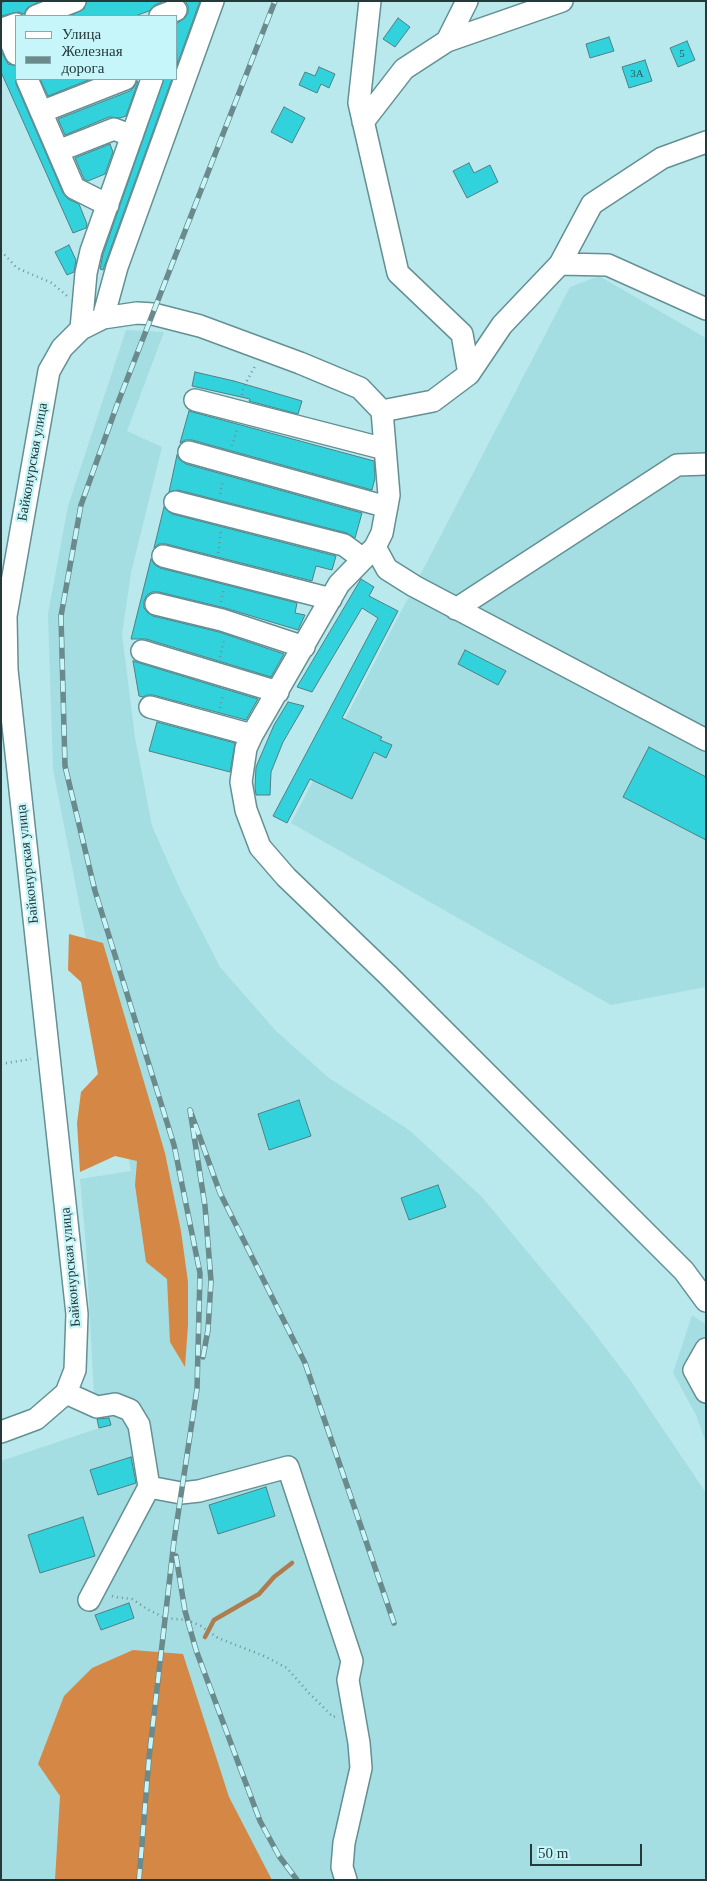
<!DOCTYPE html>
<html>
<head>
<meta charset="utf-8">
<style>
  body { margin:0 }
  #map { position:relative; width:707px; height:1881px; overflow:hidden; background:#b9e9ec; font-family:"Times New Roman",serif }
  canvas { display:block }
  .frame { position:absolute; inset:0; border:2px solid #26393a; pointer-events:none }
  .legend { position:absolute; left:15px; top:15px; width:162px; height:65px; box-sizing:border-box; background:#c6f6f9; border:1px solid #86aaad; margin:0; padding:6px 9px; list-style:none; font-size:15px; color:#26393a }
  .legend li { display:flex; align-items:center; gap:10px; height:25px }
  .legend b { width:25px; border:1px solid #86aaad }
  .scale { position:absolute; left:530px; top:1844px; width:112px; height:22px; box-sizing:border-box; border:2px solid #26393a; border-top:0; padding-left:6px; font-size:15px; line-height:18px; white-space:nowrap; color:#26393a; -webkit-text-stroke:4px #c6f6f9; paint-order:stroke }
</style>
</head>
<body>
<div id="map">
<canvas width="707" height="1881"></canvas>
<div class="frame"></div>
<ul class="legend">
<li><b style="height:6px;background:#fff"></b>Улица</li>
<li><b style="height:6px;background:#6a8a8c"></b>Железная дорога</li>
</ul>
<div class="scale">50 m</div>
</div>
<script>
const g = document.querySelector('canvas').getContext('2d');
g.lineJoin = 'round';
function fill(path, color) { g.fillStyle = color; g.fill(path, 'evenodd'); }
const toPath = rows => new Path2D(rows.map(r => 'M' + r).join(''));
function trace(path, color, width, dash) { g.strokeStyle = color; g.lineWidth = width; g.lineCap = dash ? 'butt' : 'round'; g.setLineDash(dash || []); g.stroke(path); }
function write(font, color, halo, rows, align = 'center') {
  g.font = font + ' "Times New Roman",serif'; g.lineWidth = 4.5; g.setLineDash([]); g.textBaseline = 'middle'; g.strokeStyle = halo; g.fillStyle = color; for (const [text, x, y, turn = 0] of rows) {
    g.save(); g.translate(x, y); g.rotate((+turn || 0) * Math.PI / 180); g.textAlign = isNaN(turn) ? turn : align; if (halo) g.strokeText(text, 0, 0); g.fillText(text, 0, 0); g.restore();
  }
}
const built = toPath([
  [599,276,706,338,706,987,611,1005,291,823,570,287],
  [126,330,164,332,127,431,162,447,131,573,122,634,135,737,152,826,180,889,220,967,276,1031,329,1078,409,1130,481,1196,589,1326,630,1380,706,1493,706,1880,1,1880,1,1461,99,1428,95,1413,94,1394,86,1247,80,1179,131,1171,53,769,48,614,68,506],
  [692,1315,704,1323,706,1327,706,1443,696,1415,673,1373]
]);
const forest = toPath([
  [69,934,103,943,165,1153,181,1231,188,1282,188,1325,185,1367,170,1342,167,1279,146,1262,135,1185,137,1161,115,1156,80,1172,77,1123,81,1092,98,1074,81,982,68,970],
  [133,1650,183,1654,229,1797,272,1880,55,1880,60,1796,38,1764,64,1696,92,1668]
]);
const stream = toPath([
  [205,1637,214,1620,259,1594,274,1577,292,1563]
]);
const building = toPath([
  [6,1,40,1,27,8,24,14,18,12,1,16,1,3,6,1],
  [87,1,164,1,155,5,149,11,135,16,70,16,84,9,87,1],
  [185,1,200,1,177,65,176,24,185,18,188,13,188,6,185,1],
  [398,18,410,27,395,47,383,39,398,18],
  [609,37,614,51,590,58,586,44,609,37],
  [687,41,695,60,678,67,670,48,687,41],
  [1,51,8,64,16,66,16,84,63,193,68,199,79,204,87,224,86,228,73,233,1,72,1,51],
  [645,60,652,81,629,88,622,67,645,60],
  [319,67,335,74,329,88,321,84,317,93,299,85,305,72,315,76,319,67],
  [40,79,91,79,48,96,40,79],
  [164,79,172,79,103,270,100,269,103,254,164,79],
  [137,81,138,82,126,116,120,118,109,117,65,135,58,119,130,91,134,87,137,81],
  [284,107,305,118,292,143,271,132,284,107],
  [110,144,113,152,105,174,88,181,84,179,75,158,110,144],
  [469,163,474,173,490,165,498,182,467,198,453,171,469,163],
  [69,245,76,260,74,272,67,275,55,252,69,245],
  [195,372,234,381,302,401,298,414,249,401,250,399,192,386,195,372],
  [189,411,374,461,375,478,372,490,192,440,185,440,180,443,189,411],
  [177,455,180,460,186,464,362,513,355,538,347,533,178,490,169,492,177,455],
  [164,507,172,514,336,556,332,570,316,566,312,581,166,544,159,544,154,548,164,507],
  [151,559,155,565,160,568,297,603,295,613,305,615,298,630,225,608,159,592,152,592,147,595,144,601,144,608,148,613,153,616,219,632,284,654,271,677,146,639,131,639,151,559],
  [361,579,374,587,369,596,398,611,342,718,382,737,380,740,392,745,386,758,374,752,352,799,310,779,287,823,273,816,378,618,362,608,312,692,297,687,361,579],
  [465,650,506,671,498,685,458,664,465,650],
  [133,661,218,687,258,699,246,720,153,695,147,695,143,697,139,696,133,661],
  [288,702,304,706,283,742,271,772,270,795,256,795,255,787,256,767,274,725,288,702],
  [157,722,235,743,230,772,149,751,157,722],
  [649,747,706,777,706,840,623,797,649,747],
  [299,1100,311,1136,269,1150,258,1114,299,1100],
  [438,1185,446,1207,409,1220,401,1198,438,1185],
  [109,1418,111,1425,99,1428,97,1419,109,1418],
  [131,1457,136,1483,98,1495,90,1470,131,1457],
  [266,1487,275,1516,218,1534,209,1505,266,1487],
  [83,1517,95,1556,40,1573,28,1535,83,1517],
  [129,1603,134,1618,101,1630,95,1615,129,1603]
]);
const path = toPath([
  [1,251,17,268,52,283,67,296],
  [242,395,243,388,255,366],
  [232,446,237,429],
  [220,494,223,480],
  [218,553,221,531],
  [221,602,224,588],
  [220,657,224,640],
  [220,708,223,694],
  [1,1064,31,1059],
  [112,1596,115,1597,132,1599,147,1609,165,1618,187,1620,201,1626,218,1638,264,1656,287,1668,308,1692,333,1717,336,1716]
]);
const minor = toPath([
  [370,1,359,103,398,273,462,334,469,374],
  [36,16,75,1],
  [160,16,176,10],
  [16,24,5,28,16,54],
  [447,41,562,1],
  [27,79,74,188,108,205],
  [41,112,125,79],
  [363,122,404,69,447,41,467,1],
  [58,151,114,129,132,136],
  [560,264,592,204,662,158,706,142],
  [103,318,117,267,213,1],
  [81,329,86,273,91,251,152,79],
  [195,400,385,449],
  [382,411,433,401,469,374,502,325,560,264,608,265,706,309],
  [189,452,387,507],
  [175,502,344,545,363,559],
  [375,547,387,569,414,586,706,740],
  [163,556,331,599],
  [156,604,222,620,304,647],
  [456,609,677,465,706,464],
  [142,651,278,692],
  [150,707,252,735],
  [706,1349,694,1370,706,1392],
  [66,1393,97,1407,115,1404,130,1410,139,1425,149,1487,89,1600],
  [1,1432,36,1419,66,1393,75,1370,77,1314,7,670,6,616,49,371,62,348,81,329,103,318,137,313,153,314,200,326,300,363,360,388,382,411,389,495,382,533,375,547,339,584,252,735,246,748,241,782,246,810,260,847,286,877,389,976,684,1271,706,1301],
  [149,1487,181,1493,199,1491,288,1467,352,1661,348,1680,359,1743,361,1768,344,1843,342,1867,346,1880]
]);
const rail = toPath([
  [203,1357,208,1330,211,1281,205,1206,190,1110,220,1193,305,1363,394,1623],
  [176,1556,185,1611,196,1650,260,1821,279,1856,297,1880],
  [139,1880,149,1758,174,1541,197,1389,200,1273,174,1145,95,891,65,766,61,616,81,505,117,405,275,1]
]);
const numberNames = [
  ["5",682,54],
  ["3А",637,74]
];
const streetNames = [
  ["Байконурская улица",33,462,-80],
  ["Байконурская улица",28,864,-96],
  ["Байконурская улица",71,1267,-95]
];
fill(built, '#a4dee2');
fill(forest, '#d58845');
trace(stream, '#ae7c4e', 4.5);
fill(building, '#31d2dc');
trace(building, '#527f82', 1);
trace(minor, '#639094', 24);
trace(path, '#6f9193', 2.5, [1, 4]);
trace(minor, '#fff', 21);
trace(rail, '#6a8a8c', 5.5);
trace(rail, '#c6f6f9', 4, [11]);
write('11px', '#295f62', null, numberNames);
write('14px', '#26393a', '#c6f6f9', streetNames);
</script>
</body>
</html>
